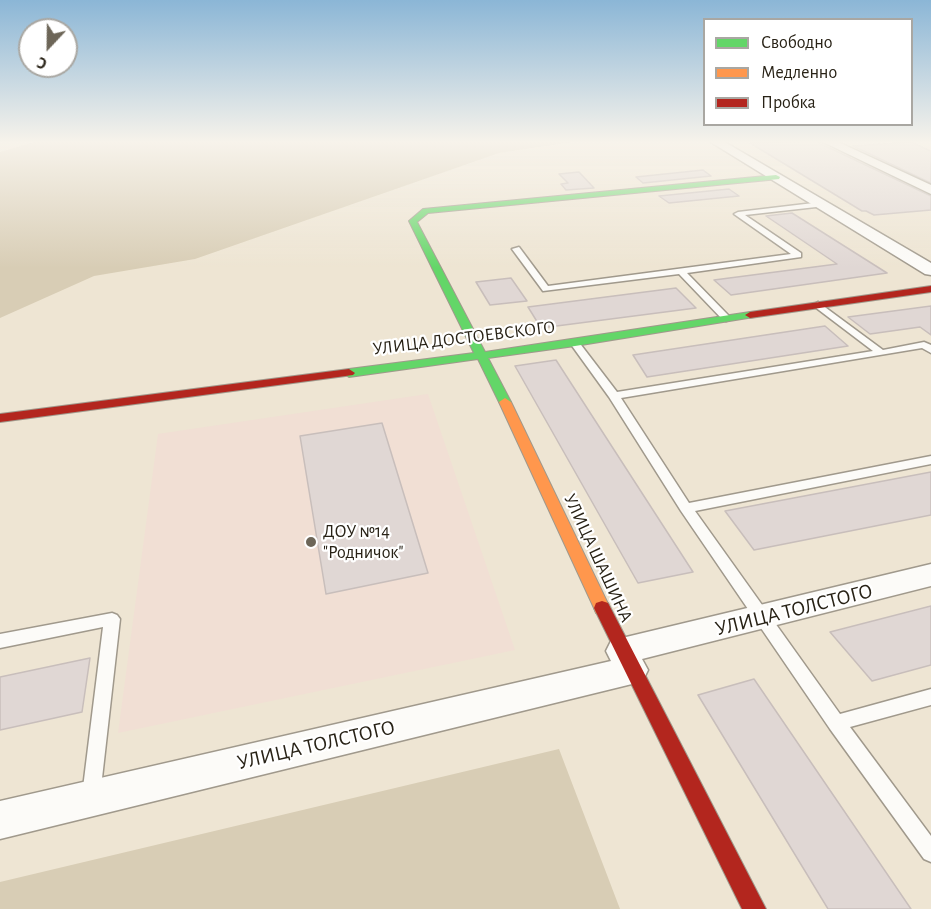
<!DOCTYPE html>
<html>
<head>
<meta charset="utf-8">
<style>
  body { margin:0 }
  #map { position:relative; width:931px; height:909px; overflow:hidden; background:#eee5d3; font-family:"Alegreya Sans",sans-serif }
  canvas { display:block }
  .legend { position:absolute; left:703px; top:18px; width:210px; height:108px; box-sizing:border-box; background:#fff; border:2px solid #a9a7a2; margin:0; padding:8px 10px; list-style:none; font-size:18px; color:#282216 }
  .legend li { display:flex; align-items:center; gap:12px; height:30px }
  .legend b { width:30px; border:2px solid #a9a7a2 }
  .north { position:absolute; left:18px; top:18px; width:60px; height:60px; box-sizing:border-box; background:#fff; border:2px solid #a9a7a2; border-radius:50%; rotate:202deg; font-size:16px; font-weight:700; line-height:24px; text-align:center; color:#282216 }
  .north::after { content:''; display:block; margin:auto; width:21px; height:27px; background:#6d6658; clip-path:polygon(50% 0,100% 100%,50% 72%,0 100%) }
</style>
</head>
<body>
<div id="map">
<canvas width="931" height="909"></canvas>
<ul class="legend">
<li><b style="height:8px;background:#63d668"></b>Свободно</li>
<li><b style="height:8px;background:#ff974d"></b>Медленно</li>
<li><b style="height:8px;background:#b3261e"></b>Пробка</li>
</ul>
<div class="north">С</div>
</div>
<script>
const g = document.querySelector('canvas').getContext('2d');
g.lineJoin = 'round';
function fill(path, color) { g.fillStyle = color; g.fill(path, 'evenodd'); }
const toPath = rows => new Path2D(rows.map(r => 'M' + r).join(''));
function trace(path, color, width, dash) { g.strokeStyle = color; g.lineWidth = width; g.lineCap = dash ? 'butt' : 'round'; g.setLineDash(dash || []); g.stroke(path); }
function write(font, color, halo, rows, align = 'center') {
  g.font = font + ' "Alegreya Sans",sans-serif'; g.lineWidth = 4.5; g.setLineDash([]); g.textBaseline = 'middle'; g.strokeStyle = halo; g.fillStyle = color; for (const [text, x, y, turn = 0] of rows) {
    g.save(); g.translate(x, y); g.rotate((+turn || 0) * Math.PI / 180); g.textAlign = isNaN(turn) ? turn : align; if (halo) g.strokeText(text, 0, 0); g.fillText(text, 0, 0); g.restore();
  }
}
const education = toPath([
  [428,394,515,650,118,733,158,434]
]);
const green = toPath([
  [38,141,580,141,499,153,195,259,94,276,0,318,0,152],
  [559,749,620,909,0,909,0,882]
]);
const building = toPath([
  [815,141,931,196,931,210,874,215,866,211,862,211,750,143,815,141],
  [911,142,931,151,931,183,853,146,911,142],
  [703,170,711,176,643,183,636,177,703,170],
  [579,172,594,188,566,190,561,184,568,183,559,174,579,172],
  [729,189,739,196,669,203,659,196,729,189],
  [792,213,887,273,731,295,714,280,837,264,766,216,792,213],
  [511,278,527,301,490,305,476,282,511,278],
  [676,288,696,308,541,328,528,307,676,288],
  [931,306,931,335,920,327,870,334,848,317,931,306],
  [825,326,848,346,647,377,633,355,825,326],
  [556,360,693,572,638,583,515,366,556,360],
  [382,423,428,573,326,594,300,436,382,423],
  [931,472,931,515,754,550,725,511,931,472],
  [931,606,931,665,872,681,830,632,931,606],
  [90,658,82,712,0,730,0,677,90,658],
  [754,679,911,909,828,909,698,695,754,679]
]);
const lane = toPath([
  [822,202,825,202,825,206,745,215,801,253,801,257,687,273,729,316,729,320,726,321,723,320,679,274,543,291,512,249,519,247,548,286,791,254,734,214,738,212,822,202],
  [818,302,883,350,924,342,931,345,931,353,922,348,621,398,689,503,931,456,931,464,695,511,840,714,931,689,931,705,850,727,931,836,931,862,924,859,830,729,681,511,609,397,570,343,572,341,578,341,617,392,873,351,815,307,813,305,818,302],
  [112,613,117,615,120,619,100,796,98,803,91,805,84,803,82,796,103,627,0,648,0,634,112,613]
]);
const street = toPath([
  [709,141,723,141,931,263,931,275,925,274,709,141],
  [821,141,836,141,931,185,931,194,821,141],
  [931,564,931,586,642,659,648,670,643,680,632,684,0,839,0,801,611,661,606,651,611,641,622,638,931,564]
]);
const fast = toPath([
  [776,175,780,177,779,179,428,213,417,222,485,352,750,312,755,315,754,317,575,346,488,358,511,402,505,406,499,402,478,359,349,377,343,373,349,369,474,353,409,221,423,209,776,175]
]);
const slow = toPath([
  [505,398,511,402,610,608,608,613,602,615,596,613,594,608,499,402,505,398]
]);
const jam = toPath([
  [931,286,931,292,750,318,745,315,750,312,931,286],
  [349,369,355,373,353,375,0,422,0,414,349,369],
  [602,601,608,603,766,909,742,909,594,608,596,603,602,601]
]);
const markers = [
  [311,542,6,"#6d6658"]
];
const streetNames = [
  ["УЛИЦА ДОСТОЕВСКОГО",464,338,-7],
  ["УЛИЦА ШАШИНА",598,558,65]
];
const poiNames = [
  ["ДОУ №14",323,532],
  ["\"Родничок\"",323,553]
];
const nearStreetnames = [
  ["УЛИЦА ТОЛСТОГО",794,610,-14],
  ["УЛИЦА ТОЛСТОГО",316,745,-13]
];
fill(education, '#f1dfd4');
fill(green, '#d8cdb5');
fill(building, '#e0d7d4');
trace(building, '#c8bebb', 1.5);
trace(lane, '#a0998c', 3);
trace(street, '#a0998c', 3);
trace(fast, '#a0998c', 2);
trace(slow, '#a0998c', 2);
trace(jam, '#a0998c', 2);
fill(lane, '#fcfbf8');
fill(street, '#fcfbf8');
fill(fast, '#63d668');
fill(slow, '#ff974d');
fill(jam, '#b3261e');
const sky = g.createLinearGradient(0, 0, 0, 268);
sky.addColorStop(0, '#8bb6d6');
sky.addColorStop(0.53, '#f7f3eb');
sky.addColorStop(1, '#f7f3eb00');
g.fillStyle = sky;
g.fillRect(0, 0, 931, 268);
for (const [x, y, r, color] of markers) { const dot = new Path2D(); dot.arc(x, y, r, 0, 2 * Math.PI); g.fillStyle = color; g.fill(dot); trace(dot, '#fff', 2); }
write('18px', '#282216', '#fff', streetNames);
write('18px', '#282216', '#fff', poiNames, 'left');
write('21px', '#282216', '#fff', nearStreetnames);
</script>
</body>
</html>
